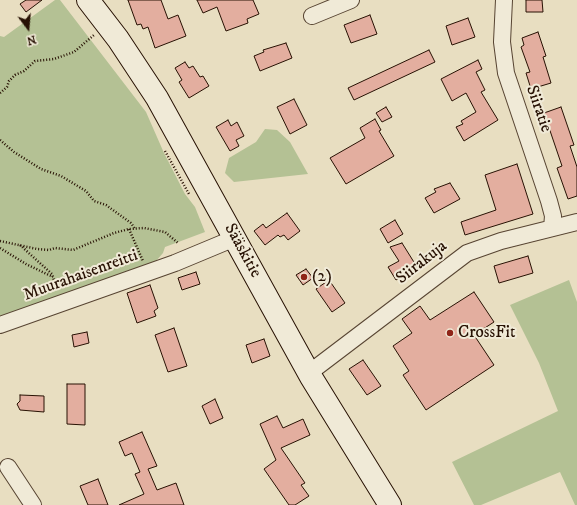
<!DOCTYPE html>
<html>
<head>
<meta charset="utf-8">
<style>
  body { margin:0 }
  #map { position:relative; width:577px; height:505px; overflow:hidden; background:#e8dec1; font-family:"IM FELL DW Pica",serif }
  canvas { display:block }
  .north { position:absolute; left:8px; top:8px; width:40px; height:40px; -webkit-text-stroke:3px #f0ead7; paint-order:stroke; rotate:164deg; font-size:11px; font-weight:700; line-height:16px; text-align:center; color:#271103 }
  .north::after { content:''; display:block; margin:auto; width:14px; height:18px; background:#271103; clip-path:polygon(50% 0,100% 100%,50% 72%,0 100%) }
</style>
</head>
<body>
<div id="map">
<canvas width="577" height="505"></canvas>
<div class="north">N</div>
</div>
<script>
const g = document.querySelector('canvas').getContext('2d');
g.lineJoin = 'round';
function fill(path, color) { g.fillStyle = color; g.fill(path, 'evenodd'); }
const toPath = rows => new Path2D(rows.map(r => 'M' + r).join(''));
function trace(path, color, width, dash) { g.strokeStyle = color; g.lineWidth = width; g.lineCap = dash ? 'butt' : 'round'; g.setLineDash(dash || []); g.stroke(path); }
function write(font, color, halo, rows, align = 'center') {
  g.font = font + ' "IM FELL DW Pica",serif'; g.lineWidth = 4; g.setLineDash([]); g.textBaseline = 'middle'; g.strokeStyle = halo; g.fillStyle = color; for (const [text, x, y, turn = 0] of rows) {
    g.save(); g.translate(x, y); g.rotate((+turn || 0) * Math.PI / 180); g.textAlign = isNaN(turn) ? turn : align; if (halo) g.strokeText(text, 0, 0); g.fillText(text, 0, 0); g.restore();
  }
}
const green = toPath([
  [55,0,60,0,146,112,164,153,185,194,195,207,205,232,165,247,163,253,156,261,0,318,0,36,4,37],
  [265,129,277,130,290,142,308,174,234,182,225,173,229,158,256,142],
  [569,280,577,302,577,505,575,505,560,472,481,505,474,505,452,462,558,411,539,363,510,305]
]);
const building = toPath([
  [26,0,42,0,26,12,20,4,26,0],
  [128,0,161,0,168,19,178,15,186,36,155,48,148,27,143,29,141,24,137,25,128,0],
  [197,0,253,0,259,14,247,19,248,23,226,31,217,7,203,13,197,0],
  [526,0,542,0,543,12,526,12,526,0],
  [370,15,377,34,351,43,344,25,370,15],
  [468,18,475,37,452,45,446,26,468,18],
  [538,32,546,56,543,57,551,83,531,89,526,73,530,72,521,47,524,45,522,38,538,32],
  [286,43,292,58,260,71,254,56,264,52,263,50,286,43],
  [429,50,435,62,354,100,348,88,429,50],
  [478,60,482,69,476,72,485,90,481,92,498,120,464,141,456,127,463,124,461,121,476,112,466,93,452,101,441,79,478,60],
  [185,62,189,68,193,66,200,77,203,76,209,86,189,98,179,82,182,80,175,68,185,62],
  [294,99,307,125,290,134,277,107,294,99],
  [386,107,392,117,382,122,376,113,386,107],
  [561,107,574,145,570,146,577,167,577,196,568,199,557,168,562,166,544,113,561,107],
  [375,119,381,130,379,131,394,156,346,184,330,158,365,138,360,128,375,119],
  [228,120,231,126,237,122,244,136,236,140,239,146,230,151,216,127,228,120],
  [517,164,533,214,465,235,461,222,496,210,485,175,517,164],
  [450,183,460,199,434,213,425,198,436,192,434,189,450,183],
  [287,213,300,231,288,240,284,235,280,237,278,235,265,245,254,231,263,224,266,228,287,213],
  [395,220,403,234,388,243,380,229,395,220],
  [402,243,417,267,396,280,388,267,399,261,390,247,402,243],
  [528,256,533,273,499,283,494,266,528,256],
  [306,269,313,278,303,285,296,275,306,269],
  [196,272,200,284,182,290,178,278,196,272],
  [329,280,345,303,332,312,316,289,329,280],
  [150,285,158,308,154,311,156,316,137,323,127,293,150,285],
  [474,292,494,322,474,335,494,365,426,410,403,375,409,371,393,346,412,333,402,319,420,306,430,320,474,292],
  [174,328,187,366,168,372,155,335,174,328],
  [87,332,89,343,74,347,72,335,87,332],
  [264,339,270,356,252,363,246,345,264,339],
  [363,360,381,386,367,395,349,369,363,360],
  [67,384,85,384,85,425,67,424,67,384],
  [20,395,44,396,44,412,20,410,17,404,20,401,20,395],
  [215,399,223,418,210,424,202,406,215,399],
  [277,416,283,428,303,419,310,435,281,448,305,483,301,485,309,496,295,505,289,505,264,469,276,460,260,424,277,416],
  [142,432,157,466,148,469,157,490,176,483,184,505,119,505,144,494,135,474,140,472,132,453,125,456,119,442,142,432],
  [98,479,108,505,88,505,80,486,98,479]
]);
const path = toPath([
  [0,93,7,87,9,81,15,75,24,71,35,61,54,59,74,52,94,35],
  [0,140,14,152,41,169,61,176,86,191,94,201,106,205,131,223,135,229],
  [165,151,189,194],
  [129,229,143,261],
  [0,241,37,249,49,250,55,248,73,250,114,233,129,229,144,228,165,232,178,243],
  [20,245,52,274,57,289],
  [0,248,26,264,53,277]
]);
const street = toPath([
  [504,0,502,42,506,73,549,201,553,216,552,228],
  [312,16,351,0],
  [0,325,175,263,235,238],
  [309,373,467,253,501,241,577,222],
  [8,467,33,505]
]);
const secondary = toPath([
  [88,0,118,39,157,98,311,377,390,505]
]);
const markers = [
  [304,277,4,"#8f2418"],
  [450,333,4,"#8f2418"]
];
const streetNames = [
  ["Siiratie",538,109,71],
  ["Sääskitie",242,251,61],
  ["Siirakuja",422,263,-38],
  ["Muurahaisenreitti",81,276,-20]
];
const poiNames = [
  ["(2)",312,277],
  ["CrossFit",458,333]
];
fill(green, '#b4c194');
fill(building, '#e3ae9f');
trace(building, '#271103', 1);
trace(street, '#574432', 18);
trace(secondary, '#271103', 24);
trace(path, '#271103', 2.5, [1, 2]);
trace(street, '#f0ead7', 16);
trace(secondary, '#f0ead7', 22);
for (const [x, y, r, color] of markers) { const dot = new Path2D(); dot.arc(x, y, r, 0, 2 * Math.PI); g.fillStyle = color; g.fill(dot); trace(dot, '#f0ead7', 1.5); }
write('17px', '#271103', '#f0ead7', streetNames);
write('17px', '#271103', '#f0ead7', poiNames, 'left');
</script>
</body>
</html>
